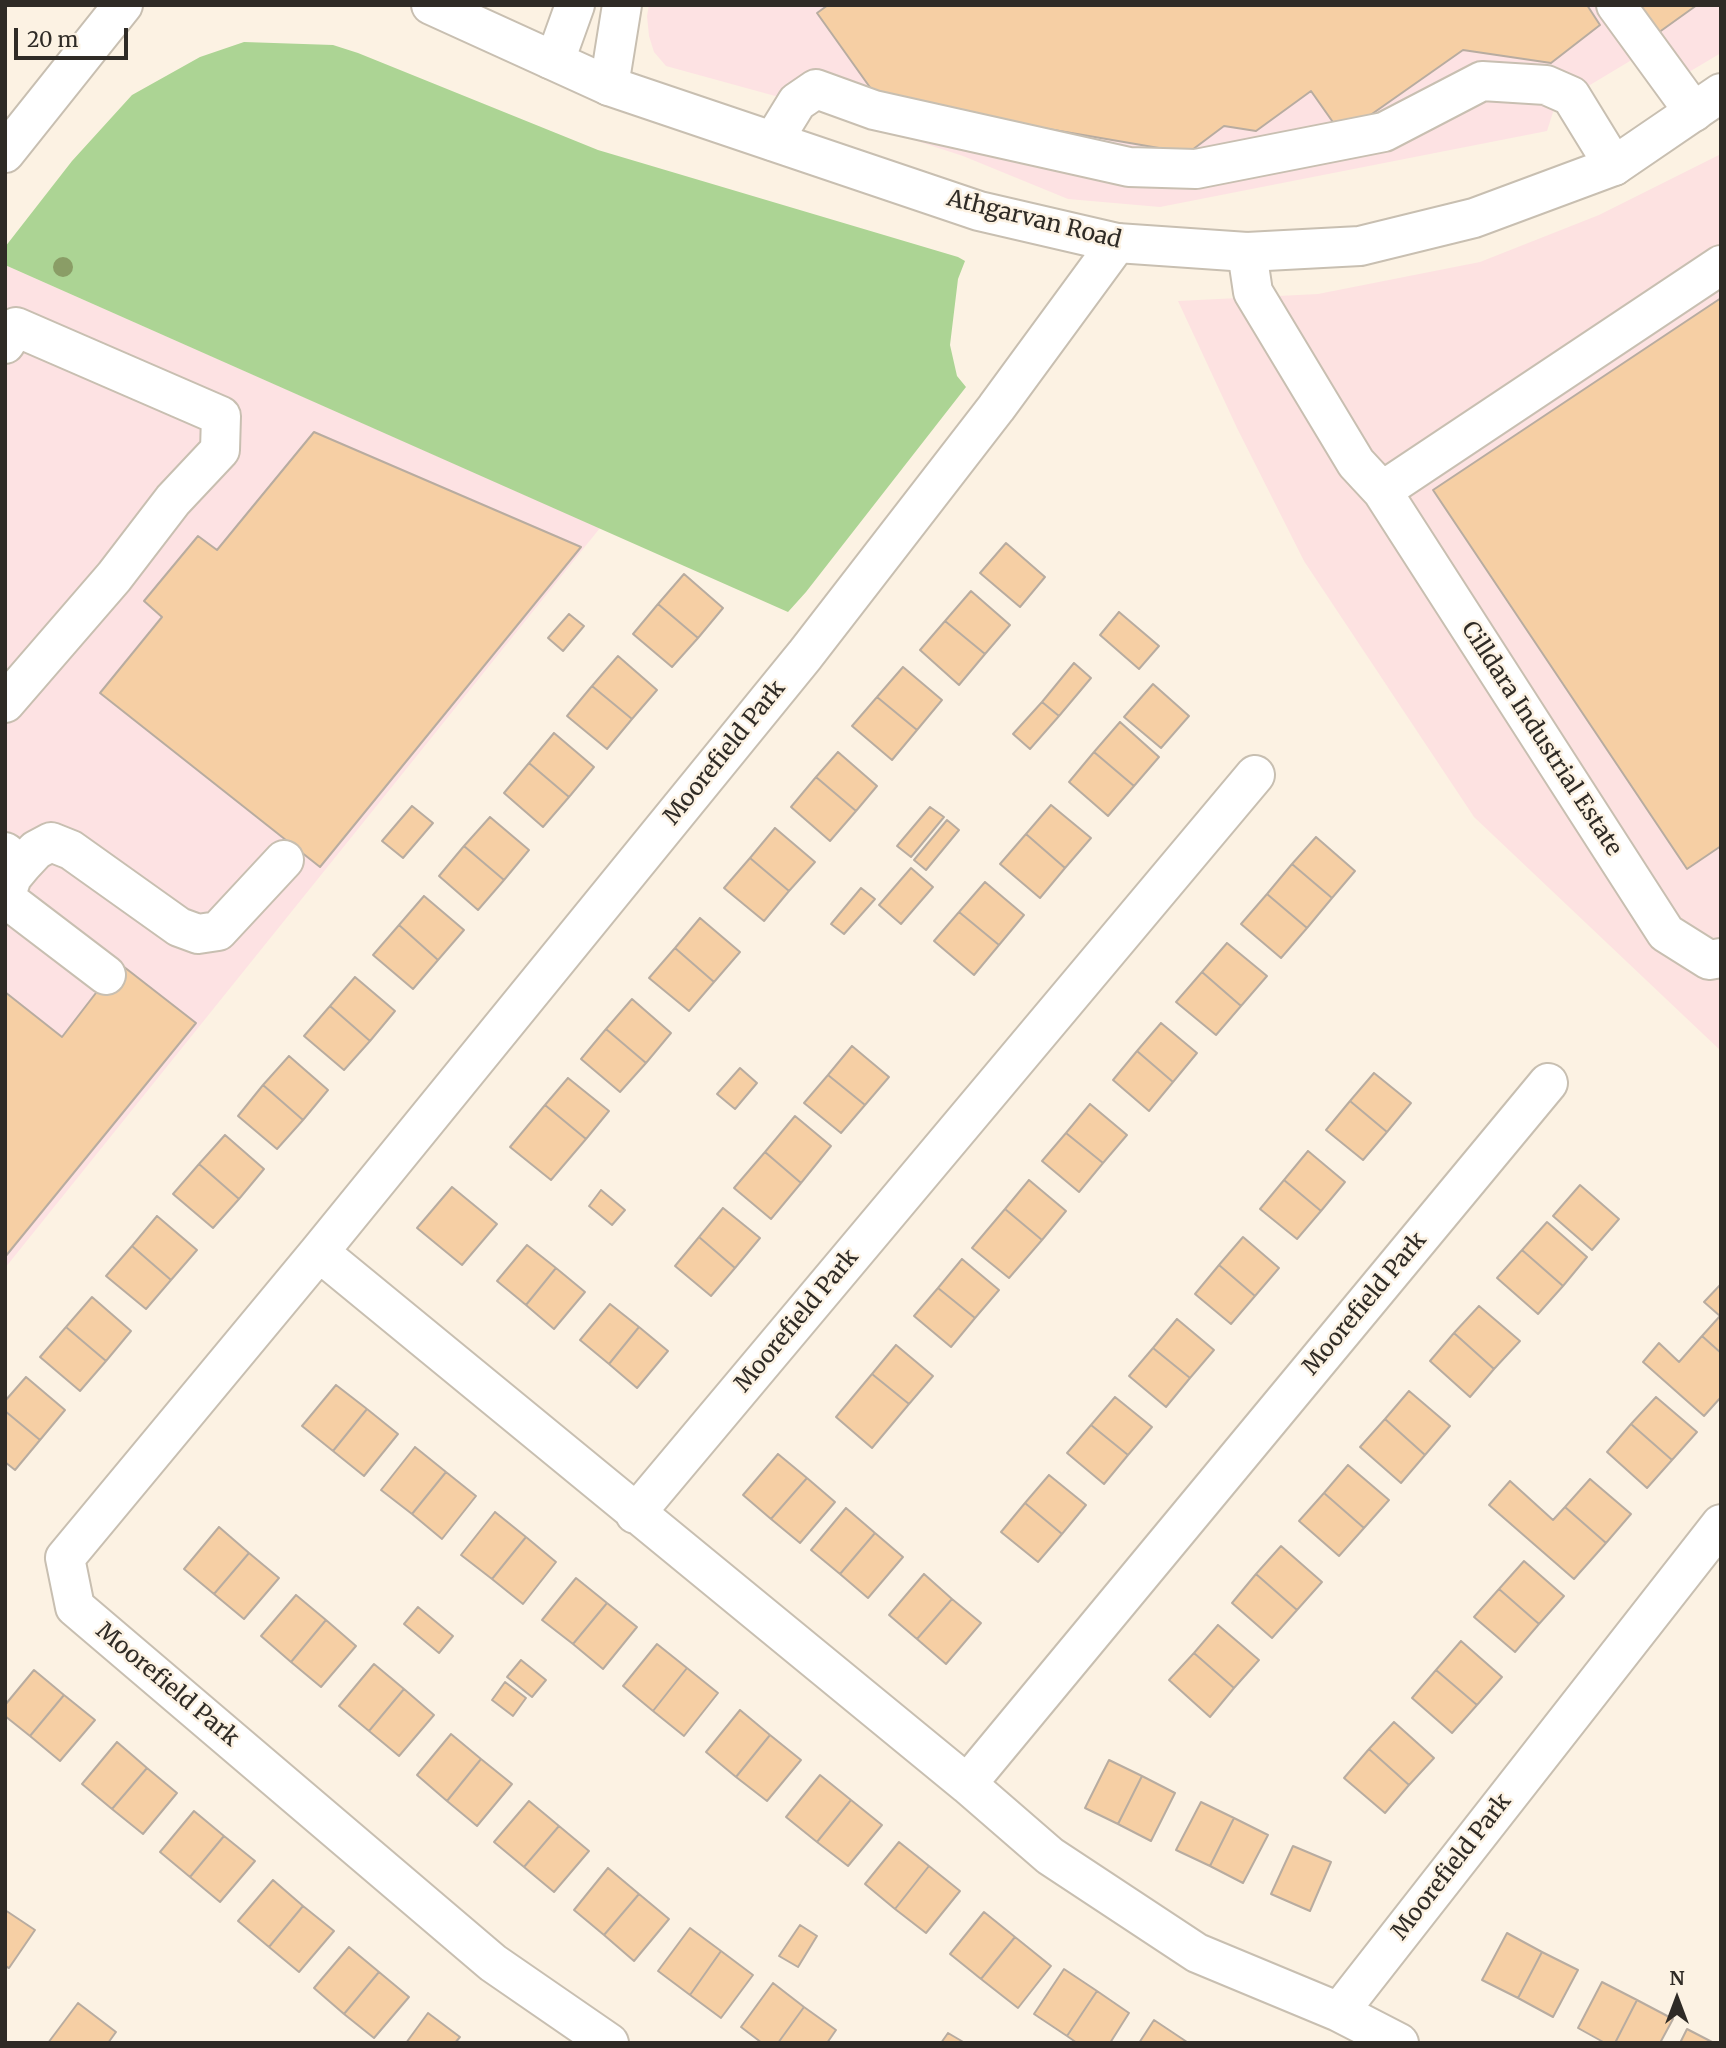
<!DOCTYPE html>
<html>
<head>
<meta charset="utf-8">
<style>
  body { margin:0 }
  #map { position:relative; width:1726px; height:2048px; overflow:hidden; background:#fcf2e3; font-family:Merriweather,serif }
  canvas { display:block }
  .frame { position:absolute; inset:0; border:7px solid #2f2b26; pointer-events:none }
  .north { position:absolute; left:1642px; top:1964px; width:70px; height:70px; -webkit-text-stroke:5px #fcf2e3; paint-order:stroke; rotate:0deg; font-size:19px; font-weight:700; line-height:28px; text-align:center; color:#2f2b26 }
  .north::after { content:''; display:block; margin:auto; width:24px; height:32px; background:#2f2b26; clip-path:polygon(50% 0,100% 100%,50% 72%,0 100%) }
  .scale { position:absolute; left:14px; top:28px; width:114px; height:32px; box-sizing:border-box; border:4px solid #2f2b26; border-top:0; padding-left:9px; font-size:21px; line-height:24px; white-space:nowrap; color:#2f2b26; -webkit-text-stroke:5px #fcf2e3; paint-order:stroke }
</style>
</head>
<body>
<div id="map">
<canvas width="1726" height="2048"></canvas>
<div class="frame"></div>
<div class="north">N</div>
<div class="scale">20 m</div>
</div>
<script>
const g = document.querySelector('canvas').getContext('2d');
g.lineJoin = 'round';
function fill(path, color) { g.fillStyle = color; g.fill(path, 'evenodd'); }
const toPath = rows => new Path2D(rows.map(r => 'M' + r).join(''));
function trace(path, color, width, dash) { g.strokeStyle = color; g.lineWidth = width; g.lineCap = dash ? 'butt' : 'round'; g.setLineDash(dash || []); g.stroke(path); }
function write(font, color, halo, rows, align = 'center') {
  g.font = font + ' Merriweather,serif'; g.lineWidth = 5; g.setLineDash([]); g.textBaseline = 'middle'; g.strokeStyle = halo; g.fillStyle = color; for (const [text, x, y, turn = 0] of rows) {
    g.save(); g.translate(x, y); g.rotate((+turn || 0) * Math.PI / 180); g.textAlign = isNaN(turn) ? turn : align; if (halo) g.strokeText(text, 0, 0); g.fillText(text, 0, 0); g.restore();
  }
}
const commercial = toPath([
  [649,5,1721,5,1721,53,1689,72,1650,39,1630,61,1555,106,1547,131,1160,207,1068,199,963,156,797,102,666,66,654,52,649,36,647,16],
  [5,265,600,528,5,1268]
]);
const industrial = toPath([
  [1721,154,1721,1051,1474,817,1304,561,1237,428,1178,301,1318,294,1480,262,1599,215]
]);
const green = toPath([
  [244,42,333,45,358,53,598,150,958,257,965,261,958,279,950,345,957,376,966,387,806,592,788,612,5,265,5,247,72,161,132,95,200,57]
]);
const building = toPath([
  [828,5,1587,5,1600,25,1551,63,1463,50,1342,135,1311,91,1256,131,1224,126,1188,153,879,100,817,13,828,5],
  [1627,5,1697,5,1651,38,1627,5],
  [1721,298,1721,846,1687,869,1433,490,1721,298],
  [314,432,581,547,320,867,100,693,162,617,144,601,198,536,217,550,314,432],
  [1006,543,1045,577,1020,607,980,573,1006,543],
  [684,574,723,608,698,638,658,604,684,574],
  [971,591,1010,625,985,654,945,621,971,591],
  [658,604,698,638,672,667,633,634,658,604],
  [1119,612,1159,646,1139,669,1100,635,1119,612],
  [569,614,584,626,563,651,548,638,569,614],
  [945,621,985,654,959,685,920,650,945,621],
  [618,656,657,690,632,719,592,686,618,656],
  [1074,663,1091,678,1059,716,1042,702,1074,663],
  [903,667,942,700,917,730,877,697,903,667],
  [1153,684,1189,716,1161,748,1124,717,1153,684],
  [592,686,632,719,607,749,567,716,592,686],
  [877,697,917,730,892,760,852,726,877,697],
  [1042,702,1059,716,1030,749,1013,734,1042,702],
  [1120,722,1159,757,1134,786,1094,752,1120,722],
  [554,733,594,767,569,797,529,763,554,733],
  [838,752,877,786,856,811,816,777,838,752],
  [1094,752,1134,786,1108,816,1069,782,1094,752],
  [529,763,569,797,543,827,504,793,529,763],
  [816,777,856,811,830,841,791,807,816,777],
  [1051,805,1091,838,1065,868,1026,834,1051,805],
  [412,806,433,823,403,858,382,841,412,806],
  [930,807,944,817,911,857,897,846,930,807],
  [490,817,529,850,504,880,464,846,490,817],
  [947,820,959,830,926,870,914,860,947,820],
  [775,828,815,862,789,891,750,858,775,828],
  [1026,834,1065,868,1040,898,1000,864,1026,834],
  [1316,837,1355,871,1332,898,1292,864,1316,837],
  [464,846,504,880,478,910,439,876,464,846],
  [750,858,789,891,764,921,724,888,750,858],
  [1292,864,1332,898,1307,928,1267,894,1292,864],
  [911,868,933,887,901,924,879,905,911,868],
  [985,882,1024,915,999,945,959,912,985,882],
  [861,888,875,899,844,934,831,924,861,888],
  [1267,894,1307,928,1281,958,1241,924,1267,894],
  [424,896,464,930,438,960,399,925,424,896],
  [959,912,999,945,974,975,934,941,959,912],
  [700,918,740,952,714,982,675,948,700,918],
  [399,925,438,960,413,989,373,955,399,925],
  [1227,943,1267,976,1241,1006,1202,972,1227,943],
  [675,948,714,982,689,1011,649,978,675,948],
  [119,963,196,1023,5,1257,5,992,62,1037,119,963],
  [1202,972,1241,1006,1216,1035,1176,1002,1202,972],
  [355,977,395,1011,370,1041,330,1006,355,977],
  [632,999,671,1033,646,1063,606,1029,632,999],
  [330,1006,370,1041,344,1070,304,1036,330,1006],
  [1161,1023,1197,1053,1173,1082,1137,1051,1161,1023],
  [606,1029,646,1063,620,1092,581,1059,606,1029],
  [852,1046,889,1077,865,1105,828,1075,852,1046],
  [1137,1051,1173,1082,1149,1111,1113,1080,1137,1051],
  [289,1056,328,1090,303,1120,263,1085,289,1056],
  [740,1068,757,1083,735,1109,717,1094,740,1068],
  [1374,1073,1411,1103,1387,1132,1350,1101,1374,1073],
  [828,1075,865,1105,841,1133,804,1103,828,1075],
  [568,1078,609,1111,586,1139,545,1105,568,1078],
  [263,1085,303,1120,277,1149,238,1116,263,1085],
  [1350,1101,1387,1132,1363,1160,1326,1130,1350,1101],
  [1090,1104,1127,1135,1103,1163,1066,1133,1090,1104],
  [545,1105,586,1139,551,1180,510,1147,545,1105],
  [795,1116,831,1146,801,1183,765,1152,795,1116],
  [1066,1133,1103,1163,1079,1192,1042,1161,1066,1133],
  [225,1135,264,1169,239,1199,199,1164,225,1135],
  [1308,1151,1345,1182,1321,1211,1284,1180,1308,1151],
  [765,1152,801,1183,771,1219,734,1188,765,1152],
  [199,1164,239,1199,213,1228,173,1194,199,1164],
  [1029,1180,1066,1211,1042,1240,1005,1209,1029,1180],
  [1284,1180,1321,1211,1297,1239,1260,1209,1284,1180],
  [1580,1185,1619,1219,1592,1250,1553,1216,1580,1185],
  [452,1187,497,1224,462,1265,417,1228,452,1187],
  [601,1190,625,1210,612,1225,589,1206,601,1190],
  [723,1208,760,1238,735,1268,699,1237,723,1208],
  [1005,1209,1042,1240,1009,1278,972,1248,1005,1209],
  [157,1216,197,1250,171,1280,132,1246,157,1216],
  [1547,1222,1587,1257,1563,1286,1522,1250,1547,1222],
  [699,1237,735,1268,711,1296,675,1266,699,1237],
  [1243,1237,1279,1268,1255,1296,1219,1265,1243,1237],
  [527,1245,556,1268,526,1305,497,1281,527,1245],
  [132,1246,171,1280,146,1309,106,1276,132,1246],
  [1522,1250,1563,1286,1538,1314,1497,1278,1522,1250],
  [962,1259,999,1290,975,1318,938,1288,962,1259],
  [1219,1265,1255,1296,1231,1324,1195,1294,1219,1265],
  [556,1268,585,1292,554,1329,526,1305,556,1268],
  [1721,1284,1721,1353,1702,1336,1720,1316,1704,1302,1721,1284],
  [938,1288,975,1318,951,1347,914,1316,938,1288],
  [92,1297,131,1331,106,1361,66,1327,92,1297],
  [610,1304,639,1327,609,1364,580,1340,610,1304],
  [1479,1306,1520,1341,1494,1369,1454,1333,1479,1306],
  [1177,1319,1214,1350,1190,1378,1153,1348,1177,1319],
  [66,1327,106,1361,80,1391,40,1357,66,1327],
  [639,1327,668,1351,637,1388,609,1364,639,1327],
  [1454,1333,1494,1369,1470,1397,1430,1361,1454,1333],
  [1702,1336,1721,1353,1721,1397,1704,1416,1643,1362,1659,1343,1679,1362,1702,1336],
  [896,1345,933,1376,909,1404,872,1374,896,1345],
  [1153,1348,1190,1378,1166,1407,1129,1376,1153,1348],
  [872,1374,909,1404,872,1448,836,1417,872,1374],
  [26,1377,65,1410,40,1440,5,1411,5,1401,26,1377],
  [336,1385,367,1409,333,1451,302,1426,336,1385],
  [1409,1391,1450,1426,1425,1455,1385,1419,1409,1391],
  [1115,1397,1152,1427,1128,1455,1091,1425,1115,1397],
  [1656,1397,1697,1432,1672,1460,1631,1424,1656,1397],
  [367,1409,398,1434,364,1476,333,1451,367,1409],
  [5,1411,40,1440,15,1470,5,1462,5,1411],
  [1385,1419,1425,1455,1401,1483,1360,1447,1385,1419],
  [1631,1424,1672,1460,1647,1488,1607,1452,1631,1424],
  [1091,1425,1128,1455,1104,1484,1067,1453,1091,1425],
  [415,1447,446,1472,412,1514,381,1490,415,1447],
  [778,1454,807,1478,771,1519,743,1495,778,1454],
  [1348,1465,1389,1500,1364,1528,1324,1493,1348,1465],
  [446,1472,476,1496,442,1539,412,1514,446,1472],
  [1049,1475,1086,1505,1062,1534,1025,1503,1049,1475],
  [807,1478,835,1502,800,1543,771,1519,807,1478],
  [1590,1479,1631,1514,1606,1543,1565,1507,1590,1479],
  [1510,1481,1553,1520,1565,1507,1606,1543,1574,1579,1489,1505,1510,1481],
  [1324,1493,1364,1528,1339,1556,1299,1521,1324,1493],
  [1025,1503,1062,1534,1038,1562,1001,1532,1025,1503],
  [846,1508,875,1533,840,1574,811,1550,846,1508],
  [495,1512,526,1537,492,1579,461,1555,495,1512],
  [219,1527,249,1553,214,1594,184,1569,219,1527],
  [875,1533,903,1557,868,1598,840,1574,875,1533],
  [526,1537,556,1562,523,1604,492,1579,526,1537],
  [1281,1546,1322,1582,1297,1610,1256,1574,1281,1546],
  [249,1553,279,1578,244,1619,214,1594,249,1553],
  [1524,1561,1564,1596,1539,1624,1499,1589,1524,1561],
  [924,1574,952,1599,917,1639,889,1615,924,1574],
  [1256,1574,1297,1610,1272,1638,1232,1603,1256,1574],
  [576,1578,607,1603,573,1644,542,1620,576,1578],
  [1499,1589,1539,1624,1515,1652,1474,1617,1499,1589],
  [296,1595,326,1620,291,1662,261,1636,296,1595],
  [952,1599,981,1623,946,1664,917,1639,952,1599],
  [607,1603,637,1627,603,1669,573,1644,607,1603],
  [418,1607,453,1636,439,1653,404,1624,418,1607],
  [326,1620,356,1646,321,1687,291,1662,326,1620],
  [1218,1625,1259,1660,1234,1688,1194,1653,1218,1625],
  [1461,1641,1502,1677,1477,1705,1436,1670,1461,1641],
  [657,1644,687,1668,653,1711,623,1686,657,1644],
  [1194,1653,1234,1688,1210,1717,1169,1680,1194,1653],
  [521,1660,546,1680,532,1697,507,1677,521,1660],
  [374,1664,404,1689,369,1731,339,1706,374,1664],
  [687,1668,718,1693,684,1736,653,1711,687,1668],
  [34,1670,64,1695,30,1736,5,1716,5,1705,34,1670],
  [1436,1670,1477,1705,1452,1733,1412,1698,1436,1670],
  [505,1682,526,1698,513,1716,492,1700,505,1682],
  [404,1689,434,1715,399,1756,369,1731,404,1689],
  [64,1695,95,1720,60,1761,30,1736,64,1695],
  [740,1710,770,1735,736,1777,706,1752,740,1710],
  [1394,1722,1434,1758,1409,1785,1369,1749,1394,1722],
  [451,1734,481,1759,447,1801,417,1775,451,1734],
  [770,1735,801,1760,767,1801,736,1777,770,1735],
  [117,1742,147,1768,112,1809,82,1784,117,1742],
  [1369,1749,1409,1785,1385,1813,1344,1778,1369,1749],
  [481,1759,512,1784,477,1826,447,1801,481,1759],
  [1109,1760,1142,1776,1118,1824,1085,1808,1109,1760],
  [147,1768,177,1793,143,1834,112,1809,147,1768],
  [820,1775,851,1800,817,1842,786,1817,820,1775],
  [1142,1776,1175,1793,1151,1841,1118,1824,1142,1776],
  [851,1800,882,1825,848,1866,817,1842,851,1800],
  [529,1801,559,1826,524,1867,494,1842,529,1801],
  [1201,1802,1234,1818,1210,1866,1176,1850,1201,1802],
  [194,1811,224,1836,190,1877,160,1852,194,1811],
  [1234,1818,1268,1835,1243,1883,1210,1866,1234,1818],
  [559,1826,589,1851,554,1892,524,1867,559,1826],
  [224,1836,255,1861,220,1902,190,1877,224,1836],
  [899,1842,929,1866,895,1909,865,1884,899,1842],
  [1293,1846,1331,1862,1310,1911,1271,1894,1293,1846],
  [929,1866,960,1891,926,1933,895,1909,929,1866],
  [608,1868,639,1894,604,1935,574,1910,608,1868],
  [273,1880,303,1906,269,1947,238,1921,273,1880],
  [639,1894,669,1919,634,1961,604,1935,639,1894],
  [303,1906,334,1931,299,1972,269,1947,303,1906],
  [5,1910,35,1930,9,1968,5,1966,5,1910],
  [984,1912,1015,1937,981,1979,950,1954,984,1912],
  [800,1925,817,1936,798,1967,779,1956,800,1925],
  [690,1928,721,1951,690,1995,658,1971,690,1928],
  [1507,1933,1542,1952,1518,1998,1482,1980,1507,1933],
  [1015,1937,1051,1966,1018,2008,981,1979,1015,1937],
  [349,1947,379,1972,344,2014,314,1988,349,1947],
  [721,1951,753,1975,721,2018,690,1995,721,1951],
  [1542,1952,1578,1970,1553,2017,1518,1998,1542,1952],
  [1064,1969,1097,1991,1067,2036,1034,2014,1064,1969],
  [379,1972,409,1997,374,2038,344,2014,379,1972],
  [1602,1982,1637,2000,1615,2043,1605,2043,1578,2028,1602,1982],
  [773,1983,804,2007,778,2043,762,2043,741,2027,773,1983],
  [1097,1991,1129,2013,1110,2043,1077,2043,1067,2036,1097,1991],
  [1637,2000,1673,2019,1660,2043,1615,2043,1637,2000],
  [78,2003,116,2032,108,2043,48,2043,78,2003],
  [804,2007,836,2030,827,2043,778,2043,804,2007],
  [428,2013,460,2037,455,2043,406,2043,428,2013],
  [1154,2020,1187,2042,1186,2043,1139,2043,1154,2020],
  [1687,2029,1714,2043,1680,2043,1687,2029],
  [948,2033,965,2043,941,2043,948,2033]
]);
const minor = toPath([
  [1616,5,1694,112],
  [550,59,561,44,575,5],
  [609,86,622,5],
  [773,141,797,102,816,89,874,110,1129,167,1196,169,1384,132,1482,81,1546,85,1571,96,1614,166],
  [1247,252,1253,292,1356,463,1382,491,1666,933,1709,960,1721,958],
  [5,344,16,327,221,416,220,450,173,500,114,577,5,703],
  [1382,491,1721,265],
  [5,852,22,865,12,877,5,898,106,975],
  [22,865,36,850,51,842,71,850,179,927,198,934,218,931,284,860],
  [319,1252,967,1784,1050,1856,1197,1953,1339,2012,1399,2043],
  [635,1514,1255,775],
  [967,1784,1548,1083],
  [1339,2012,1721,1524],
  [609,2043,493,1963,75,1607,65,1558,319,1252,805,655,996,408,1117,243]
]);
const major = toPath([
  [431,5,609,86,979,211,1117,243,1247,252,1360,246,1474,218,1614,166,1721,93],
  [5,153,123,5]
]);
const trees = [
  [63,267]
];
const streetNames = [
  ["Athgarvan Road",1034,220,14],
  ["Cilldara Industrial Estate",1541,739,57],
  ["Moorefield Park",725,753,-51],
  ["Moorefield Park",1365,1304,-50],
  ["Moorefield Park",797,1321,-50],
  ["Moorefield Park",167,1685,40],
  ["Moorefield Park",1452,1867,-52]
];
fill(commercial, '#fde2e3');
fill(industrial, '#fde2e1');
fill(green, '#acd494');
fill(building, '#f6cfa4');
trace(building, '#b8aca0', 2);
trace(minor, '#c8bfb1', 42);
trace(major, '#c8bfb1', 42);
trace(minor, '#fff', 38);
trace(major, '#fff', 38);
g.fillStyle = '#8a9d66';
for (const [x, y] of trees) { g.beginPath(); g.arc(x, y, 10, 0, 2 * Math.PI); g.fill(); }
write('23px', '#2f2b26', '#fcf2e3', streetNames);
</script>
</body>
</html>
